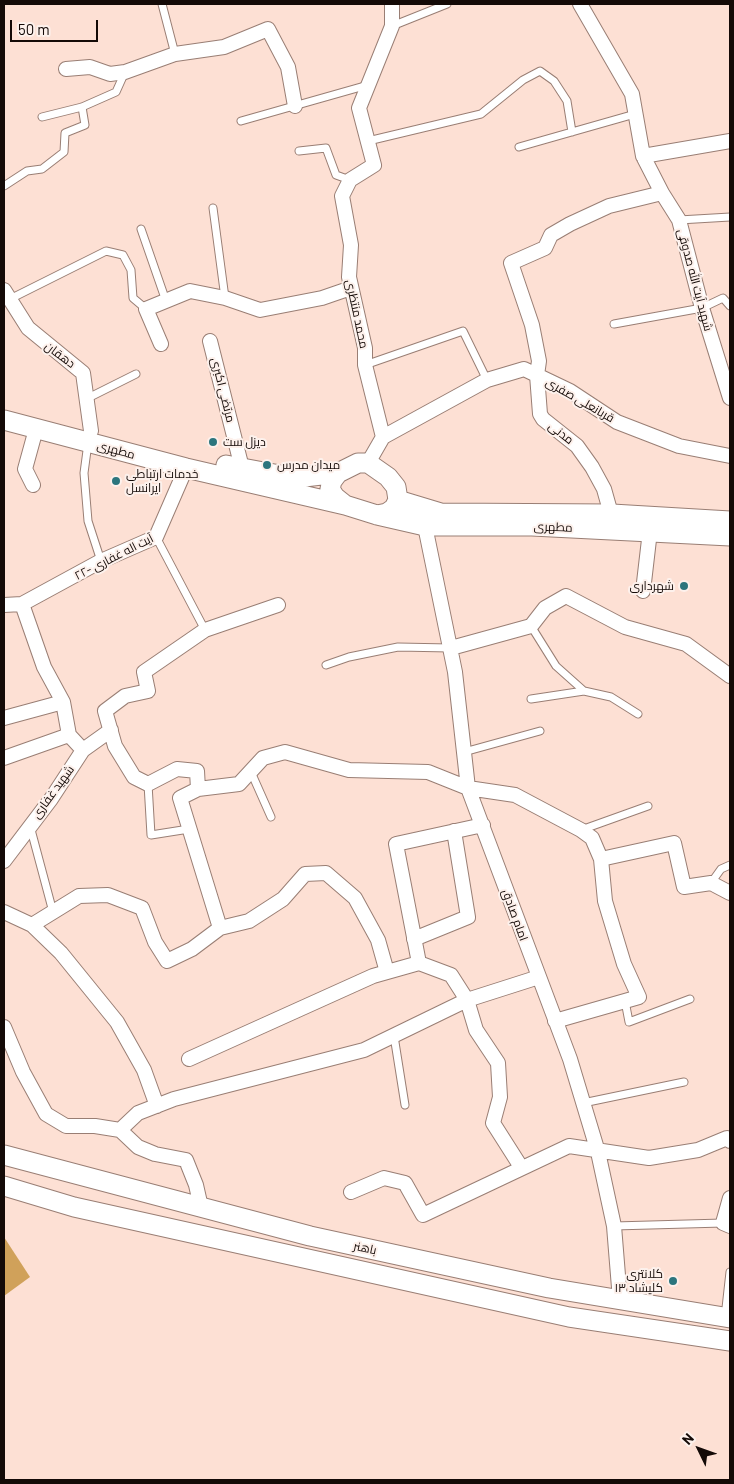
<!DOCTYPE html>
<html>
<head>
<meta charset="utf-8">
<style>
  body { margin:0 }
  #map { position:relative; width:734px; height:1484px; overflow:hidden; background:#fde0d4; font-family:Barlow,sans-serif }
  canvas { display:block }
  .frame { position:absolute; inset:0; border:5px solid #140a07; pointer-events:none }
  .north { position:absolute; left:674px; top:1424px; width:50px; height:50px; -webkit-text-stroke:4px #fdf1ec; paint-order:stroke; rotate:312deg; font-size:14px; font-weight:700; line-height:20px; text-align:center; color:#140a07 }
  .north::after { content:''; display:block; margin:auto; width:18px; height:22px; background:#140a07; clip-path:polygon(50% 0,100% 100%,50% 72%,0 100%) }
  .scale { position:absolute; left:10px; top:20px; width:88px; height:22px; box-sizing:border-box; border:2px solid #140a07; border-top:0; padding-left:6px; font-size:15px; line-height:18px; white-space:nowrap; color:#140a07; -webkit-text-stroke:4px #fdf1ec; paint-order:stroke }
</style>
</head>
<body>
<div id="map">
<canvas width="734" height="1484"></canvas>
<div class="frame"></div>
<div class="north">N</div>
<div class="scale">50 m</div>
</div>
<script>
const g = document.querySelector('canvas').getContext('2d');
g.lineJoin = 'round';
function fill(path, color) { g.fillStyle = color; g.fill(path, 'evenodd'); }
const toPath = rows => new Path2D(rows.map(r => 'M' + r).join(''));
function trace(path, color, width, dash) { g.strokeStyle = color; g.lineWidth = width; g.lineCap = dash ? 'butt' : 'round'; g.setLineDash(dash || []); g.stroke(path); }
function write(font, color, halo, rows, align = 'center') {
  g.font = font + ' Barlow,Cairo,sans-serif'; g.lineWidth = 4; g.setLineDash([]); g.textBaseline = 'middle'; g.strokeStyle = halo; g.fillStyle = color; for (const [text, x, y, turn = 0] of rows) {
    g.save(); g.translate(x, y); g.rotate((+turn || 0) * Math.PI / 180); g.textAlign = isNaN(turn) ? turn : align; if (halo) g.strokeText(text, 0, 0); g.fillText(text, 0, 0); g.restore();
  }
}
const building = toPath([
  [4,1237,30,1277,4,1296]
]);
const lane = toPath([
  [162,4,175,54],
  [392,26,447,4],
  [42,117,82,107,116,92,125,72],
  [241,121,368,85],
  [368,141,481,114,523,80,540,71,554,81,567,101,572,132],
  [519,147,635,114],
  [299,151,326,148,336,175,350,180],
  [4,186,27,171,42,169,64,152,65,133,85,125,82,107],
  [213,208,225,298],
  [679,220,730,217],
  [141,229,166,301],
  [10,299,106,251,123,255,131,270,133,298,146,309],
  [614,324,702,308,723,298,730,306],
  [365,365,463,331,487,380],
  [86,399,136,374],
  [88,443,84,473,88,521,101,561],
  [156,537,205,630],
  [531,626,556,666,584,691,611,697,638,714],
  [326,665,349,657,398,647,450,648],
  [531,699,584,691],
  [464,752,540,731],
  [251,772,271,817],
  [148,784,151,835,189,829],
  [30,826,53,912],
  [581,830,648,806],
  [711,883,721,869,730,865],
  [625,1001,629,1022,690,999],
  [394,1036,405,1105],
  [583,1103,684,1082],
  [614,1226,723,1223],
  [725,1317,730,1272]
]);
const street = toPath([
  [580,4,632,94,643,156,662,193,679,220,702,308,730,398],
  [66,69,90,67,110,74,125,72,175,54,224,47,268,29,288,67,295,106],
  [643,156,730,141],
  [4,290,28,328,83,373,91,431],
  [210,341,242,468],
  [161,344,146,309,190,291,225,298,260,310,322,298,351,288],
  [383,437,365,365,365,348,349,277,351,245,342,196,350,180,374,165,359,108,392,26,392,4],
  [368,463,383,437,487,380,524,369,570,391,617,422,679,446,730,456],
  [33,485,25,469,36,429],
  [613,521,604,489,592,467,577,446,543,419,540,414,537,375,539,361,532,325,511,263,545,248,551,235,570,224,609,206,662,193],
  [425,526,455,672,468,788,570,1059,598,1152,614,1226,620,1300],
  [643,591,650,531],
  [22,604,44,667,63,702,69,735,83,750],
  [4,605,22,604,101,561,156,537,186,468],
  [451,648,531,626,545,608,566,596,625,627,686,644,730,676],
  [4,718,63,702],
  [4,758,69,735],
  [198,789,197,771,177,769,148,784,134,777,115,746,105,711,125,696,148,691,144,672,205,630,278,605],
  [601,859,674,843,684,887,711,883,730,893],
  [4,861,51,799,83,750,111,730],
  [4,912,32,925,61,953,117,1022,144,1070,157,1106],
  [32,925,79,896,108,895,142,908,155,942,167,961,192,949,220,928,249,921,283,899,305,874,326,873,355,898,378,940,387,972],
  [220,928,180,798,198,789,239,784,263,758,285,752,349,770,428,772,468,788,515,795,581,830,592,838,601,859,605,901,624,964,639,997,555,1021],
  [414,939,468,917,454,831],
  [419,963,396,844,483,825],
  [4,1027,23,1072,46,1114,66,1126,95,1126,120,1130,138,1147,155,1154,186,1160,196,1185,201,1207],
  [189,1059,373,976,419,963,451,975,467,1000,476,1030,498,1063,500,1097,493,1123,521,1167],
  [120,1130,138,1113,174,1099,364,1050,467,1000,539,977],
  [351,1192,384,1178,405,1183,423,1215,569,1146,649,1158,698,1150,727,1138,730,1141],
  [730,1198,723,1223,730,1226]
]);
const secondary = toPath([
  [4,420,186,468,345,505],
  [226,465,296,478,338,473],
  [398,500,441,513,612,514,730,521],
  [377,515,387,513,394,508,398,500,396,487,388,477,368,463,358,463,338,473,332,481,330,489,335,497,345,505,377,515,425,526,532,526,730,536],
  [4,1155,310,1236,549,1288,730,1318],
  [4,1186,74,1207,569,1317,730,1341]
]);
const markers = [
  [213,442,5,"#2c757d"],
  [267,465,5,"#2c757d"],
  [116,481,5,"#2c757d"],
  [684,586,5,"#2c757d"],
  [673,1281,5,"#2c757d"]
];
const streetNames = [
  ["شهید آیت الله صدوقی",695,280,75],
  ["محمد منتظری",357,314,78],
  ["دهقان",60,355,37],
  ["مرتضی اکبری",223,390,76],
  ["قربانعلی صفری",580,400,30],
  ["مدنی",561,433,38],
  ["مطهری",116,450,15],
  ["مطهری",553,527,2],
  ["۲۲- آیت اله غفاری",114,557,-27],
  ["شهید غفاری",53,792,-54],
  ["امام صادق",515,915,70],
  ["باهنر",365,1248,12]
];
const poiNames = [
  ["دیزل ست",223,442],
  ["میدان مدرس",277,465],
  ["خدمات ارتباطی",126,474],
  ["ایرانسل",126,488],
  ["شهرداری",674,586,"right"],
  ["کلانتری",663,1274,"right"],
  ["۱۳ کلیشاد",663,1288,"right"]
];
fill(building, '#d0a15a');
trace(lane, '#997e74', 9);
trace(street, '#997e74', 16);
trace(secondary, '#997e74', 21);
trace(lane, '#fff', 7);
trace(street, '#fff', 14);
trace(secondary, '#fff', 19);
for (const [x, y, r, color] of markers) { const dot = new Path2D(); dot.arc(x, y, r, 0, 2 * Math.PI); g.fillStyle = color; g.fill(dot); trace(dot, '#fdf1ec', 2); }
write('12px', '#140a07', '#fdf1ec', streetNames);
write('12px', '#140a07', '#fdf1ec', poiNames, 'left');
</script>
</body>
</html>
